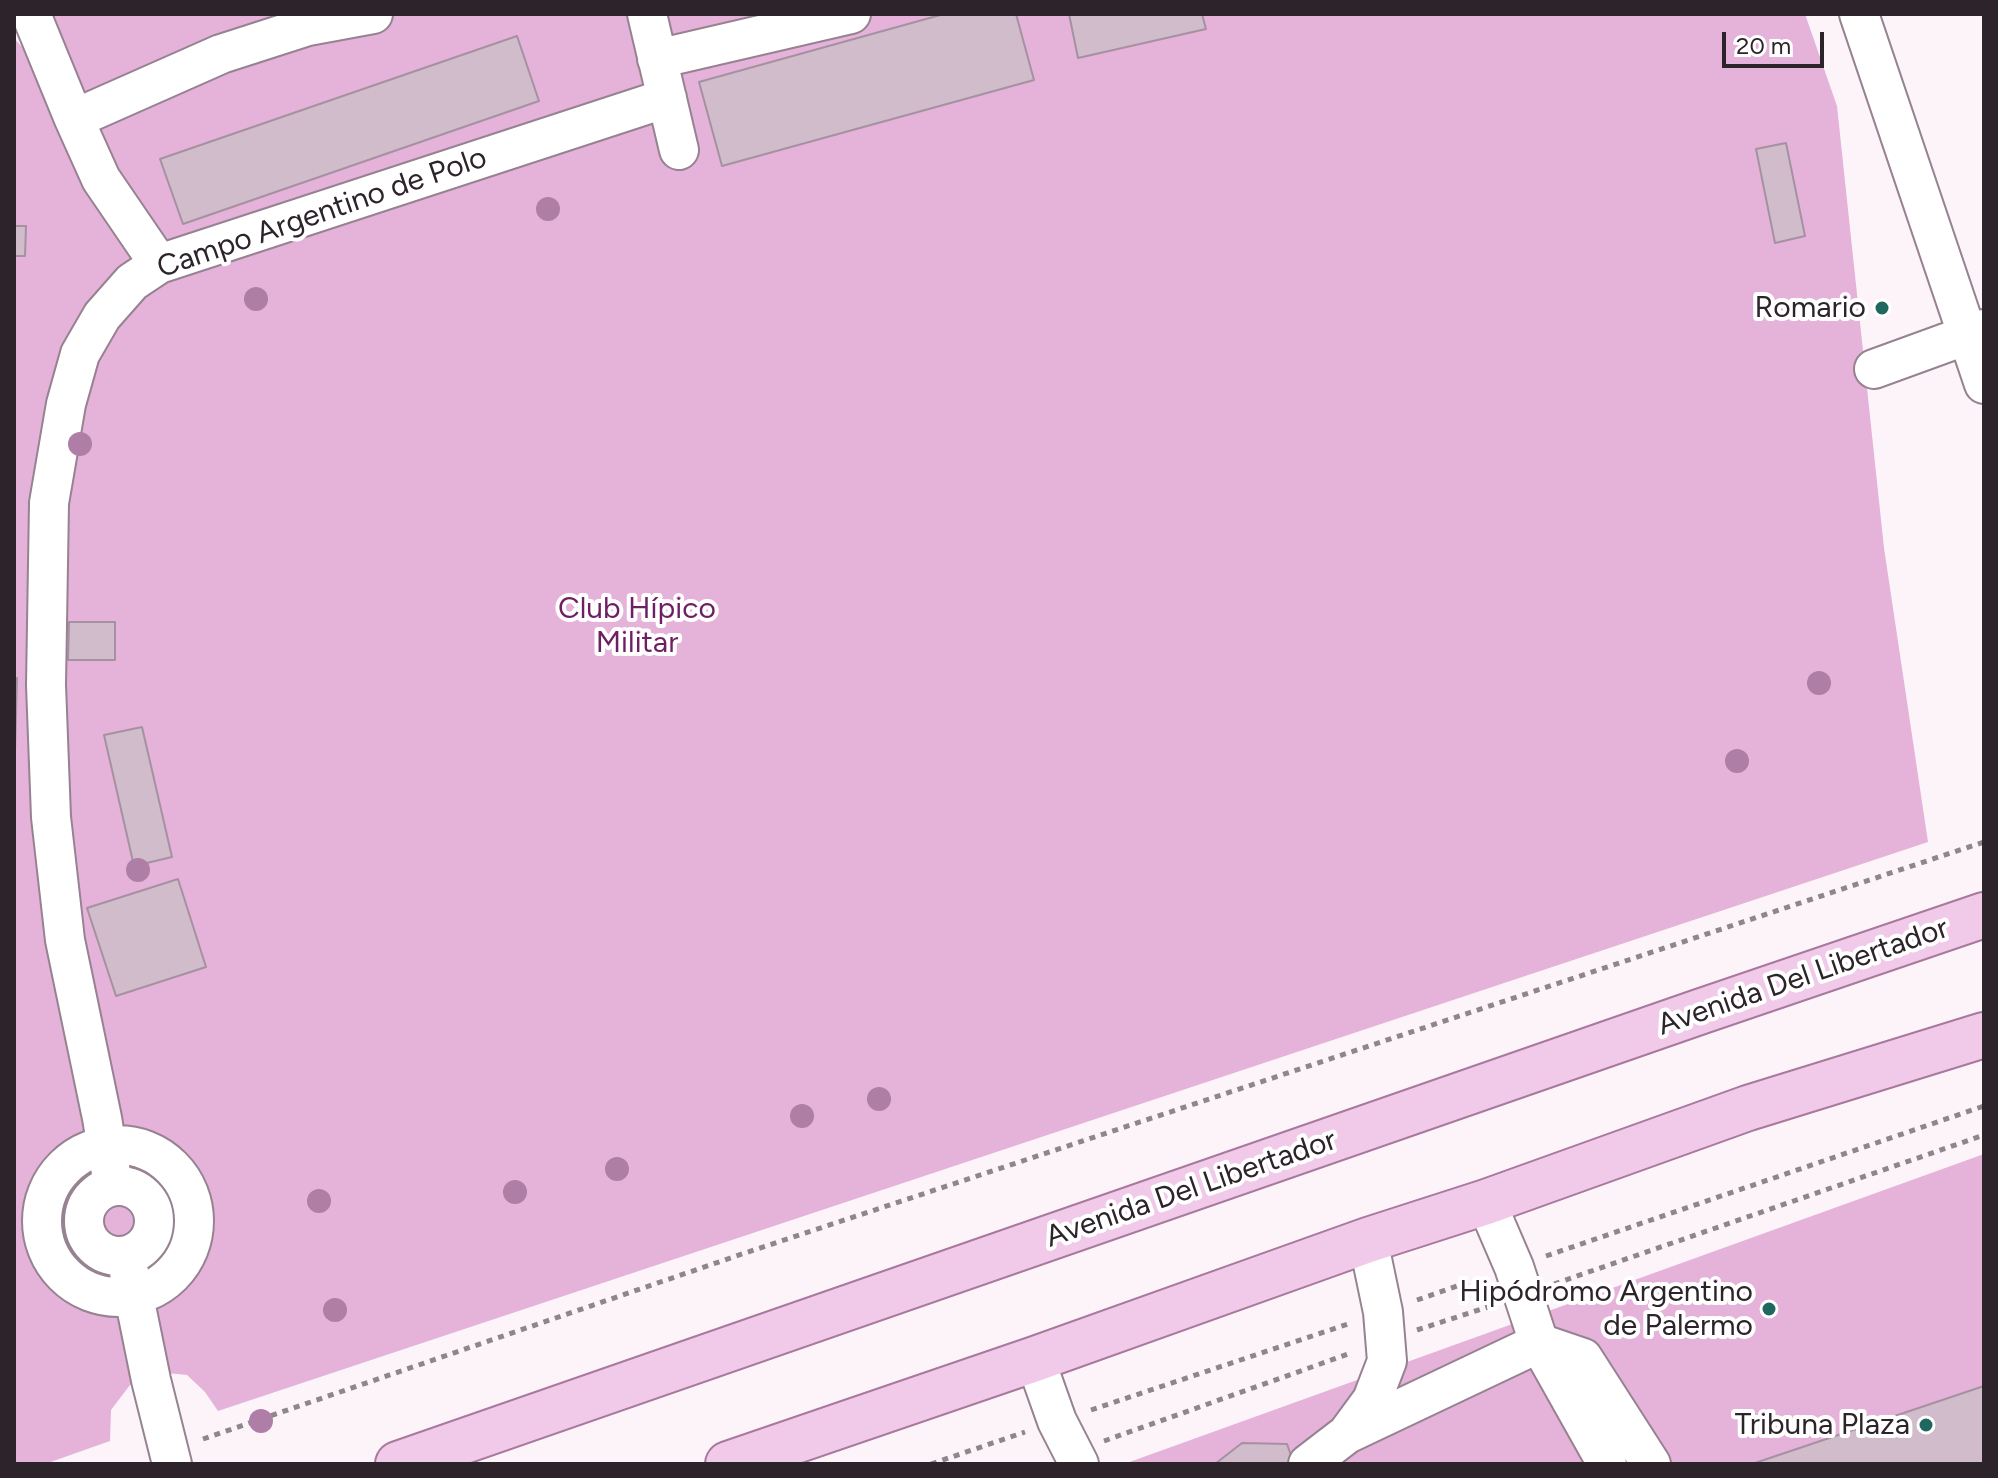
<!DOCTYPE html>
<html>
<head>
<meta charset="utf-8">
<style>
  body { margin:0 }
  #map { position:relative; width:1998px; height:1478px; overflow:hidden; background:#fdf4fa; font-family:Figtree,sans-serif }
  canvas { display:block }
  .frame { position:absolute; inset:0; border:16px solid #2c242a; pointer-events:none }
  .scale { position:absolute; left:1722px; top:32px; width:102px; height:36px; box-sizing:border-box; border:4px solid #2c242a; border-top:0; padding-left:10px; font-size:24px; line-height:28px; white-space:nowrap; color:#2c242a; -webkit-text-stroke:6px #fff; paint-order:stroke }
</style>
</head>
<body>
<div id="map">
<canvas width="1998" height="1478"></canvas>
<div class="frame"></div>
<div class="scale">20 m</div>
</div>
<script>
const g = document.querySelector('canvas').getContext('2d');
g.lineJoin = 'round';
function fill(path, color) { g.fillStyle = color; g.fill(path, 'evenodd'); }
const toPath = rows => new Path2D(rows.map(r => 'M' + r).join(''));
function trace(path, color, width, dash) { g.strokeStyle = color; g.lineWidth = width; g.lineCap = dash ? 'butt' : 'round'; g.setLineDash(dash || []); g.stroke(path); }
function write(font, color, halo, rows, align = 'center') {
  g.font = font + ' Figtree,sans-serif'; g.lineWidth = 8; g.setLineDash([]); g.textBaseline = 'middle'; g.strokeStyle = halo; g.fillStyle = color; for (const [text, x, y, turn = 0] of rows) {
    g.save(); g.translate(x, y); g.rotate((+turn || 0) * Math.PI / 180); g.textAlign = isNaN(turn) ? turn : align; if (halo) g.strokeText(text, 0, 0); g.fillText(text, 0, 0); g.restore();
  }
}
const green = toPath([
  [45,14,1805,14,1837,106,1884,548,1928,842,218,1411,205,1392,187,1375,167,1373,151,1380,130,1385,111,1410,110,1441,45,1464,14,1464,14,38,53,82],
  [1984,1154,1984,1464,1124,1464]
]);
const building = toPath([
  [944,14,1016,14,1034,80,722,166,699,82,944,14],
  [1069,14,1202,14,1206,29,1078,58,1069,14],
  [517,36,539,101,183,224,160,159,517,36],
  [1786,143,1805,236,1775,243,1756,149,1786,143],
  [14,226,26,226,25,256,14,256,14,226],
  [69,622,115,622,115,660,68,660,69,622],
  [14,678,17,678,14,788,14,678],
  [142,727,172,857,134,866,104,735,142,727],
  [178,879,206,967,116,996,87,908,178,879],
  [1984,1386,1984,1464,1752,1464,1984,1386],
  [1242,1443,1287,1444,1294,1464,1215,1464,1242,1443]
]);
const path = toPath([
  [1546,1256,1984,1106],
  [1554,1284,1984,1135],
  [1417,1300,1483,1277],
  [1417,1330,1491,1306],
  [1091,1410,1351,1323],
  [203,1439,745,1253,1984,842],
  [1104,1441,1351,1353],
  [931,1464,1025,1432]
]);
const minor = toPath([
  [31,14,74,119,101,179,159,264],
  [647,14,679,150],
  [1859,14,1984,384],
  [657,59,851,14],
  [74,119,221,54,308,26,373,14],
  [1874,369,1984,329],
  '42 1221a76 76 0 1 1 152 0a76 76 0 1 1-152 0Z',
  [113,1185,102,1118,65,940,51,817,46,685,49,503,66,404,80,354,102,316,132,282,159,264,667,98],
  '84 1221a35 35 0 1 1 70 0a35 35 0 1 1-70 0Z',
  [1486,1202,1514,1267,1539,1343,1583,1358,1651,1464],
  [129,1272,151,1380,172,1464],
  [1035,1359,1057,1421,1079,1464],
  [1347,1434,1539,1343,1607,1464],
  [1308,1464,1347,1434,1372,1400,1387,1361,1383,1312,1368,1240]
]);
const major = toPath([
  [398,1464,1699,1012,1984,915],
  [728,1464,1035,1359,1368,1240,1486,1202,1748,1108,1984,1035]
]);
const trees = [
  [548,209],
  [256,299],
  [80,444],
  [1819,683],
  [1737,761],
  [138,870],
  [879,1099],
  [802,1116],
  [617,1169],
  [515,1192],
  [319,1201],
  [335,1310],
  [261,1421]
];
const markers = [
  [1882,308,8,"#1e6860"],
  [1769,1309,8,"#1e6860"],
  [1926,1425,8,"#1e6860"]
];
const streetNames = [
  ["Campo Argentino de Polo",322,213,-19],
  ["Avenida Del Libertador",1803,977,-19],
  ["Avenida Del Libertador",1191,1189,-19]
];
const poiNames = [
  ["Romario",1866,308],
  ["Hipódromo Argentino",1753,1292],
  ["de Palermo",1753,1326],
  ["Tribuna Plaza",1910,1425]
];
const parkNames = [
  ["Club Hípico",637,609],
  ["Militar",637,643]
];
fill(green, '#e5b2d9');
fill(building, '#d1bccc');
trace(building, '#a591a0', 2);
trace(minor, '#968291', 42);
trace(major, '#a8799d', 48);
trace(path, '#8f868c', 5, [6, 6]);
trace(minor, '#fff', 38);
trace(major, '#f2cae9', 44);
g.fillStyle = '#ae7ea6';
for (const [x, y] of trees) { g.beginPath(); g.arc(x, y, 12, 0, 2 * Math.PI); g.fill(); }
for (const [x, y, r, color] of markers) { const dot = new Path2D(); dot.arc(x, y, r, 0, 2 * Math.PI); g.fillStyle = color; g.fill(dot); trace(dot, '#fff', 3); }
write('30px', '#2c242a', '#fff', streetNames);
write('30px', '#2c242a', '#fff', poiNames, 'right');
write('30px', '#6e1e62', '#fff', parkNames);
</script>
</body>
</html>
